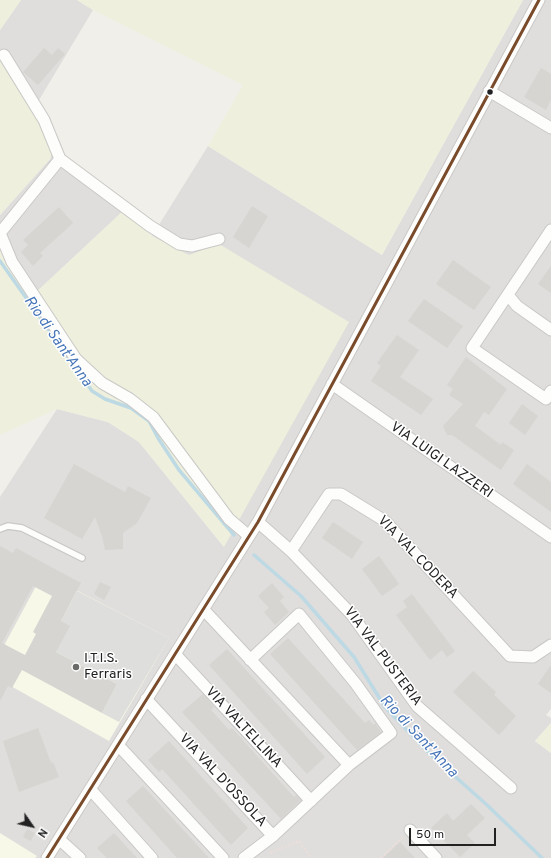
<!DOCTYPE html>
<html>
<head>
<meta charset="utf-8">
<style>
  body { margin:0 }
  #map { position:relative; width:551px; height:858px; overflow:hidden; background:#f0efea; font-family:Overpass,sans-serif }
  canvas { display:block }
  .north { position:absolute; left:12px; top:806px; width:40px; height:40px; -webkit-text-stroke:3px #fff; paint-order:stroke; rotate:124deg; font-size:11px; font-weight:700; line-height:16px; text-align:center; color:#222 }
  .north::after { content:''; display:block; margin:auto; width:14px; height:18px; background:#222; clip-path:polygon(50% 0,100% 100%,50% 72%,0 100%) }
  .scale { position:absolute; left:409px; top:828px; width:87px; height:18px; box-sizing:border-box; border:2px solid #222; border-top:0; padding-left:5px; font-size:12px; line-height:14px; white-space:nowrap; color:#222; -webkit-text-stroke:3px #fff; paint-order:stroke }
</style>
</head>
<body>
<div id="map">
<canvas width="551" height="858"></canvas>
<div class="north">N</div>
<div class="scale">50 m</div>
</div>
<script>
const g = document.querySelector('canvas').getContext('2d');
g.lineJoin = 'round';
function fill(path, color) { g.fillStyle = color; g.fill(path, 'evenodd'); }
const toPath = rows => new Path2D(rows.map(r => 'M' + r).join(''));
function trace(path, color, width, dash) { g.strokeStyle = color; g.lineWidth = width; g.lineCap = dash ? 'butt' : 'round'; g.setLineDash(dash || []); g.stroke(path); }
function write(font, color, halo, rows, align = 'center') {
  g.font = font + ' Overpass,sans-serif'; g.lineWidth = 3; g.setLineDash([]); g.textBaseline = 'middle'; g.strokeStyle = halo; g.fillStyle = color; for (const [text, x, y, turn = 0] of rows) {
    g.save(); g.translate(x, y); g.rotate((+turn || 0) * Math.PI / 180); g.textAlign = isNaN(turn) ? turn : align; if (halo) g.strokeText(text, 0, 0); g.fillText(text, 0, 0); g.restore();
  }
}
const residential = toPath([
  [21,0,77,0,93,10,33,110,0,57,0,30],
  [523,0,551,0,551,709,546,715,551,718,551,723,535,741,551,753,551,858,0,858,0,497,57,409,108,422,139,442,224,547,189,256,152,236,208,146,382,255],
  [54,146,122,212,31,297,0,247,0,215,50,159]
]);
const education = toPath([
  [43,573,169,638,109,741,0,680,0,653],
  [0,833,37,856,35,858,0,858]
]);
const religious = toPath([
  [77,591,169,638,119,722,102,713,117,684,56,652,61,621]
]);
const farmland = toPath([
  [0,0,21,0,0,30],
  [77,0,523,0,382,255,208,146,243,85,93,10],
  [0,57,54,146,50,159,0,215],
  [122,212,152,236,189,255,219,244,349,322,224,547,139,442,108,422,57,409,0,435,0,247,31,297],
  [551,723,551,753,535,741]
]);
const stream = toPath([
  [0,261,92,391,105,399,131,408,149,421,158,438,179,470,234,535],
  [254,555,301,596,354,657,385,707,432,756,487,805,542,858]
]);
const building = toPath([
  [44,48,52,55,58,48,65,54,38,85,23,72],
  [541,68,551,74,551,100,546,110,524,97],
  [252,206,268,216,249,248,233,237],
  [59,207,73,223,40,253,43,256,33,266,21,252,28,245,23,240],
  [453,260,491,287,474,310,436,284],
  [551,266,551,293,538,284],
  [424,299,463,326,447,348,408,321],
  [397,335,419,350,400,377,433,399,421,415,371,381,381,366,377,363],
  [466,357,507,389,489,415,484,412,475,426,501,445,502,442,514,450,501,470,452,435,447,435,443,426,463,404,449,395,453,389,447,385],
  [522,404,538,416,525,435,509,423],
  [74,464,125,492,128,486,151,498,137,523,123,533,123,549,105,550,102,536,95,517,82,539,44,518],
  [527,464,551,482,551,512,513,484],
  [333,522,363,542,352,559,322,538],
  [0,546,13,553,16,548,81,583,61,621,70,626,56,652,117,684,102,713,22,670,12,688,8,686,0,701],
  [33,586,52,596,33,632,36,634,25,655,2,643],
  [379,556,399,584,382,596,362,569],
  [100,582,111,587,104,600,94,594],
  [272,583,284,597,280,601,289,612,275,625,264,612,269,608,258,596],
  [412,594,455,651,447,657,442,650,430,660,396,615,407,607,403,601],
  [288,638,365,723,369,720,373,725,375,723,381,732,357,750,270,654],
  [227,649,325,757,307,774,209,665],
  [551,665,551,693,538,684],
  [473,671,496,692,494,695,516,716,499,735,453,692],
  [203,694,214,707,211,710,229,730,232,728,294,797,296,795,301,800,281,819,182,712],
  [38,728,51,763,53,762,59,777,19,792,3,741],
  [169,741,248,828,231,845,162,769,159,772,148,760],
  [143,786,209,858,177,858,126,801],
  [471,804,485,818,467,835,475,843,460,857,431,828,447,813,453,821],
  [27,829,35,833,31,841,23,837],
  [114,833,137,858,107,858,97,848],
  [400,842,415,858,383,858]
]);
const path = toPath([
  [270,853,299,841,311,858],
  [381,858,403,837]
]);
const lane = toPath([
  [0,529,8,526,22,528,82,558]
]);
const street = toPath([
  [4,55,44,120,60,159,150,226,179,244,192,246,219,239],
  [489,91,551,128],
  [551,230,472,348,546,399,551,391],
  [0,233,12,262,76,359,102,383,130,399,153,417,229,519,249,536],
  [0,233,60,159],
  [508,295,517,306,551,330],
  [332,384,551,537],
  [258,522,291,551,352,615,417,706,511,788],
  [291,551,329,494,341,494,385,521,510,656,533,657,551,645],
  [203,609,349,765],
  [175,654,311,801],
  [250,660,299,614,356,684,391,733,349,765,273,836],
  [146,699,273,836,244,858],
  [118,745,223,858],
  [90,789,152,858],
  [410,830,436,858],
  [59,839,80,858],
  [47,858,258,522,539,0]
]);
const bus1 = toPath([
  [47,858,258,522,539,0]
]);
const markers = [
  [490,92,3.5,"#222"],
  [76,667,4,"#6a6a68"]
];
const streetNames = [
  ["VIA LUIGI LAZZERI",441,461,35],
  ["VIA VAL CODERA",417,558,46],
  ["VIA VAL PUSTERIA",382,657,53],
  ["VIA VALTELLINA",243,728,47],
  ["VIA VAL D'OSSOLA",222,781,47]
];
const poiNames = [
  ["I.T.I.S.",84,659],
  ["Ferraris",84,675]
];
const waterNames = [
  ["Rio di Sant'Anna",57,342,55],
  ["Rio di Sant'Anna",418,737,47]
];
fill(residential, '#dfdedc');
fill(education, '#f7f8e7');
fill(religious, '#dededc');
fill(farmland, '#eef0dd');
trace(stream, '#bdd9e4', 3.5);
fill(building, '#d7d5d1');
trace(lane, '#c9c8c6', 8);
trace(street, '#c9c8c6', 13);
trace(path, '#eddeda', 2, [2, 2]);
trace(lane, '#fdfdfc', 5.5);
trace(street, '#fdfdfc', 11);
trace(bus1, '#7a4b2a', 3);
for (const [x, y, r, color] of markers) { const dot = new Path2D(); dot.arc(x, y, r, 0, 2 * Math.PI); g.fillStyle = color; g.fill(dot); trace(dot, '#fff', 1.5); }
write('14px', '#222', '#fff', streetNames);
write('14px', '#222', '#fff', poiNames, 'left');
write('italic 15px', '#4776b9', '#fff', waterNames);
</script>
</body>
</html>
